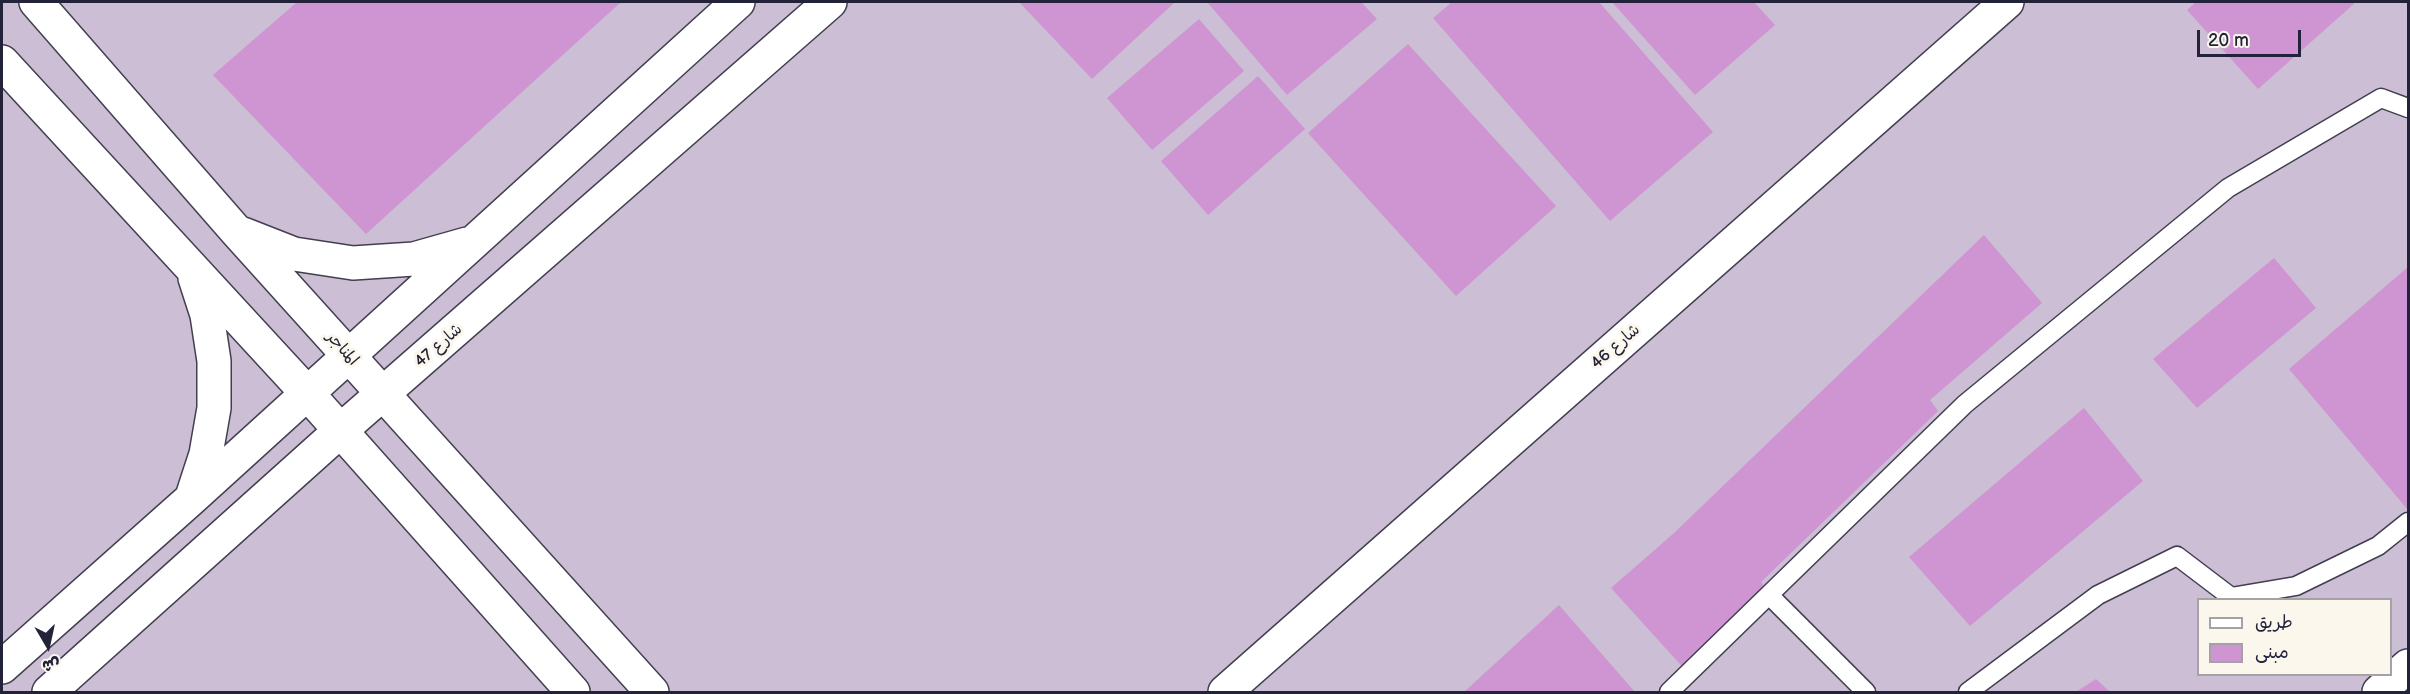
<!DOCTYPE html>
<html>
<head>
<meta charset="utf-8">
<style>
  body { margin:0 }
  #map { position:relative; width:2410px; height:694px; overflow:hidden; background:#f3e4c9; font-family:"Balsamiq Sans","Playpen Sans Arabic",sans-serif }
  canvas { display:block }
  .frame { position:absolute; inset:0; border:3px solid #22223b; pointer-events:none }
  .legend { position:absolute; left:2197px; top:598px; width:195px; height:78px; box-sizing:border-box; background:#fbf7ec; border:2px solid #a4a2a5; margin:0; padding:8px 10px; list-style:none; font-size:18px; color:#22223b }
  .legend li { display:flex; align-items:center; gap:12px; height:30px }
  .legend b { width:30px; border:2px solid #a4a2a5 }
  .north { position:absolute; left:18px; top:616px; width:60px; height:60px; -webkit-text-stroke:4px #fbf7ec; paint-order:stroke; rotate:171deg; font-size:16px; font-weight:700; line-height:24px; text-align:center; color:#22223b }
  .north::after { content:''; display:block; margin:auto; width:21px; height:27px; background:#22223b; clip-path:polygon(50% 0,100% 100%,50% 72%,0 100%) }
  .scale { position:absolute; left:2197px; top:30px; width:104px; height:27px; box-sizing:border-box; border:3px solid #22223b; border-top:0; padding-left:8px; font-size:18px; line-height:21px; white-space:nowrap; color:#22223b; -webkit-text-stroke:4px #fbf7ec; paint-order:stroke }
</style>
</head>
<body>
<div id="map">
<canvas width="2410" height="694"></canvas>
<div class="frame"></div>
<ul class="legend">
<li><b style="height:8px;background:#fff"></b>طريق</li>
<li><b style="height:16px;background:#cf95d2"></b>مبنى</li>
</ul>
<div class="north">ش</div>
<div class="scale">20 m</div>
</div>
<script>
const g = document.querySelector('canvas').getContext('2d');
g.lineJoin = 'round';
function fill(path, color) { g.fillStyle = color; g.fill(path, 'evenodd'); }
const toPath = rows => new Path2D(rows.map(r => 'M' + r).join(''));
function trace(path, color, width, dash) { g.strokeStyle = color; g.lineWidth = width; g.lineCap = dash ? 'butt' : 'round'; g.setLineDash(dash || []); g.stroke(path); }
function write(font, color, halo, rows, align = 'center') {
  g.font = font + ' "Balsamiq Sans","Playpen Sans Arabic",sans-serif'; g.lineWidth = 6; g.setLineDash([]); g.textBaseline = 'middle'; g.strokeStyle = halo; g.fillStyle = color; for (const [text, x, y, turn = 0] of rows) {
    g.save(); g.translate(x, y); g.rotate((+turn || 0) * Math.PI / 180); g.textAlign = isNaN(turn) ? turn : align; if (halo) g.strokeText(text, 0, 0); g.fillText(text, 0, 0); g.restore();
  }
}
const industrial = toPath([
  [2,2,2408,2,2408,692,2,692],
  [2198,600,2390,600,2390,674,2198,674]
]);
const building = toPath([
  [297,2,621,2,366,234,213,75],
  [1021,2,1175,2,1092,79,1020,3],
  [1207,2,1361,2,1377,19,1287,95],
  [1452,2,1599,2,1713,132,1610,221,1433,18],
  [1612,2,1754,2,1775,25,1695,95],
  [2196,2,2356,2,2258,89,2187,10],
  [1199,19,1244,71,1152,150,1107,98],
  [1408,44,1556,206,1456,296,1308,133],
  [1258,76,1305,129,1208,215,1161,161],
  [1984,235,2042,303,1930,400,1938,411,1761,582,1769,595,1688,673,1611,588,1674,533],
  [2274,258,2316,308,2197,408,2153,359],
  [2408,267,2408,510,2289,369],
  [2084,408,2143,481,1970,626,1909,557],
  [1559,605,1635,692,1464,692],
  [2096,679,2110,692,2076,692]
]);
const lane = toPath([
  [1769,595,1866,692],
  [1669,692,1965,404,2228,188,2381,98,2408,108],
  [1968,692,2098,595,2177,556,2231,597,2296,586,2378,546,2408,522]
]);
const street = toPath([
  [36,2,237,232,652,692],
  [2,62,307,393,573,692],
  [243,234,294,254,353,263,414,259,467,244],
  [192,497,206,454,214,408,214,361,207,315,195,278],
  [2,667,191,499,738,2],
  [49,692,340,431,830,2],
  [1225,692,2007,2],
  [2379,692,2408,666]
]);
const streetNames = [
  ["شارع 47",439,346,-41],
  ["شارع 46",1616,347,-41],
  ["المناجر",342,349,48]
];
fill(industrial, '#ccbed4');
fill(building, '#cf95d2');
trace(lane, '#413f50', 21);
trace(street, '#413f50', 36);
trace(lane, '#fff', 18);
trace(street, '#fff', 33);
write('16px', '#22223b', '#fbf7ec', streetNames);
</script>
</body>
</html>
